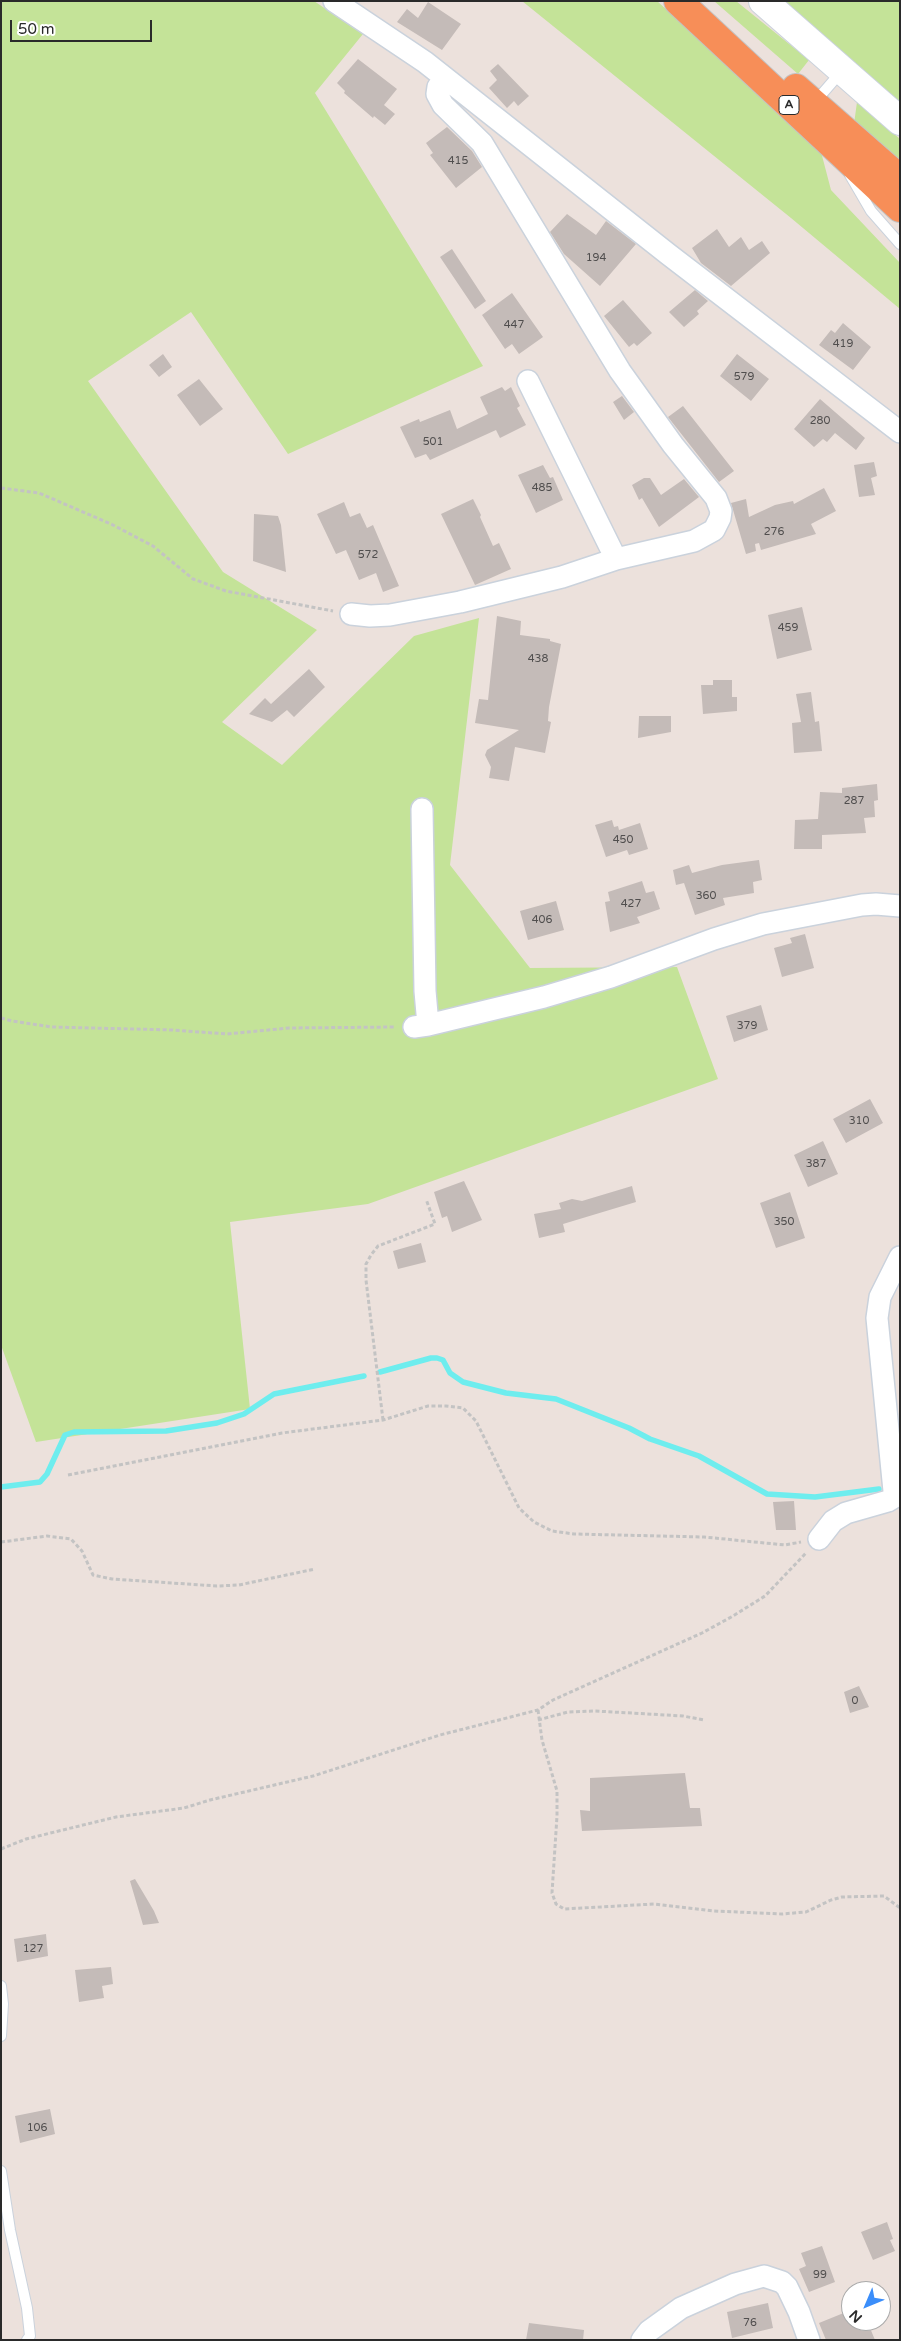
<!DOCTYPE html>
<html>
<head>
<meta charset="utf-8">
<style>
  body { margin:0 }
  #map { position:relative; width:901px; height:2341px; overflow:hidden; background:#ece1dc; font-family:"Varela Round",sans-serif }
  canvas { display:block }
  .frame { position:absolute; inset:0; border:2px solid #2a2a2a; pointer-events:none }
  .north { position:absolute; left:841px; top:2281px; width:50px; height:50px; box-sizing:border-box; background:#fff; border:1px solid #aaa; border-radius:50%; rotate:225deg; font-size:14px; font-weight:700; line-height:20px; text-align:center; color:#2a2a2a }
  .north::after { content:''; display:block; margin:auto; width:18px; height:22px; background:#3b8efa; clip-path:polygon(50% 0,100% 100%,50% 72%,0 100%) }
  .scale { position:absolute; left:10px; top:20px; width:142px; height:22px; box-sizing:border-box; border:2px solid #2a2a2a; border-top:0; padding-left:6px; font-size:15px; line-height:18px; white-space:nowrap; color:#2a2a2a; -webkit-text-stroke:4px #fff; paint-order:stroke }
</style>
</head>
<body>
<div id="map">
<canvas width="901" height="2341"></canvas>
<div class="frame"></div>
<div class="north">N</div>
<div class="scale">50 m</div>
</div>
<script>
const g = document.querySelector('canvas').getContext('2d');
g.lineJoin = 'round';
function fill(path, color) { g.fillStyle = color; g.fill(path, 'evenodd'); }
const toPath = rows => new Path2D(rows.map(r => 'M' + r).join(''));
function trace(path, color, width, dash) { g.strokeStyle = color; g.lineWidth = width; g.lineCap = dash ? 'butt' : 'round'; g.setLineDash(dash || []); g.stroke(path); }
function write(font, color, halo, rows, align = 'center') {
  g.font = font + ' "Varela Round",sans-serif'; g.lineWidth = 4; g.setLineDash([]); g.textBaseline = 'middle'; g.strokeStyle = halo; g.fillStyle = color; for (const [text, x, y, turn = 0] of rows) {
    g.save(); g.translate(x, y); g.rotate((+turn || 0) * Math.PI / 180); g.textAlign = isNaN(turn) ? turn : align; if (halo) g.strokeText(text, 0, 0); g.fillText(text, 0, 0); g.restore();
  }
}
const green = toPath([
  [1,1,314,1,363,34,315,93,483,366,288,454,191,312,88,381,223,572,317,630,222,722,282,765,414,636,479,618,450,865,530,968,677,967,718,1079,368,1204,230,1222,250,1409,36,1442,1,1345],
  [522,1,657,1,820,148,831,190,900,263,900,309,791,218],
  [714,1,736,1,809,60,798,74],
  [778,1,900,1,900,106],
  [857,102,900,139,900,165,854,124]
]);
const stream = toPath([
  [380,1372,431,1358,437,1358,443,1360,450,1373,463,1382,506,1393,556,1399,629,1428,650,1439,699,1456,767,1494,815,1497,879,1489],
  [1,1487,40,1482,47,1474,65,1435,74,1432,166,1431,217,1423,244,1414,274,1394,364,1376]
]);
const building = toPath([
  [428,2,461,24,442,50,397,22,407,9,418,18],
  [358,59,397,89,384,105,395,114,385,125,374,116,373,118,344,93,345,91,337,83],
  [498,64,529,96,518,106,514,101,507,108,489,88,497,80,490,71],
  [447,127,472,151,482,167,456,188,430,155,433,153,426,143],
  [567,214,596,235,606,221,636,244,600,286,564,254,550,232],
  [717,229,729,247,741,237,749,250,762,241,770,253,731,286,701,263,692,248],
  [452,249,486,301,475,309,440,257],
  [695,290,708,301,697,311,699,314,684,327,669,312],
  [512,293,543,337,519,354,512,344,505,349,482,315],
  [623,300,652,333,637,346,634,343,629,347,604,316],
  [843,323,871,347,853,370,819,345,831,330,835,333],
  [163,354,172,367,159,377,149,365],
  [737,354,769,379,751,401,720,376],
  [199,379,223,409,200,426,177,395],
  [502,387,505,391,511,387,520,406,517,408,526,425,500,438,496,430,430,460,426,454,415,458,400,427,419,419,420,422,450,410,457,429,488,414,480,397],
  [622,396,634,412,624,420,613,402],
  [820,399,865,438,856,450,835,433,827,442,823,439,814,447,794,429],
  [683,406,734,471,719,482,668,417],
  [874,462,877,476,871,478,875,495,859,497,854,465],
  [543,465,550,478,553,477,563,500,536,513,518,475],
  [644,478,650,478,661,495,684,479,699,497,659,527,642,498,639,500,632,485],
  [824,488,836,511,811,524,816,534,761,550,759,543,755,544,756,551,746,554,731,503,746,499,749,517,775,505,793,501,794,504],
  [473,499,481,515,480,517,493,546,499,543,511,569,475,585,441,514],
  [344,502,350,517,360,513,367,528,373,525,399,586,383,592,376,573,359,580,346,550,336,554,317,514],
  [254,514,278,516,281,525,286,572,253,561],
  [802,607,812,650,777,659,768,615],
  [497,616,521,621,520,635,550,639,550,641,561,644,549,707,548,721,551,722,545,753,515,747,509,781,489,778,491,767,485,755,487,750,519,730,475,723,479,699,488,700],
  [309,669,325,687,294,717,287,710,272,722,249,714,265,698,271,704],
  [713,680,732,680,732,697,737,697,737,711,703,714,701,685,713,685],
  [811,692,815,722,819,721,822,751,794,753,792,723,801,722,796,694],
  [639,716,671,716,671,732,638,738],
  [877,784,878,800,874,801,875,817,864,818,866,833,822,835,822,849,794,849,795,820,818,819,820,792,842,793,842,788],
  [612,820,614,827,618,826,619,830,640,823,648,849,629,855,627,850,606,857,595,825],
  [759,860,762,880,753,882,754,893,723,898,725,905,695,915,684,883,676,885,673,870,689,865,692,873,722,865],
  [642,881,646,893,654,891,660,909,637,917,640,923,610,932,605,902,610,901,608,892],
  [556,901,564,930,528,940,520,911],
  [805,934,814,968,782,977,774,948,792,943,790,938],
  [761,1005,768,1030,734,1042,726,1016],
  [870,1099,883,1123,846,1143,833,1119],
  [823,1141,838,1174,808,1187,794,1155],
  [464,1181,482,1220,452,1232,447,1216,442,1218,434,1192],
  [632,1186,636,1202,563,1224,565,1232,539,1238,534,1214,561,1209,559,1203,572,1199,582,1201],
  [790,1192,805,1238,776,1248,760,1203],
  [421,1243,426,1262,398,1269,393,1251],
  [794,1501,796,1530,776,1530,773,1502],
  [859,1686,869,1707,850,1713,844,1692],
  [685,1773,690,1808,700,1808,702,1826,582,1831,580,1810,590,1811,590,1778],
  [135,1879,154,1911,159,1923,143,1925,130,1881],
  [46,1934,48,1956,17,1962,14,1939],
  [111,1967,113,1984,102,1986,104,1998,79,2002,75,1970],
  [50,2109,55,2134,20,2143,15,2116],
  [887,2222,893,2239,890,2240,895,2251,873,2260,861,2232],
  [822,2246,835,2282,809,2292,799,2269,806,2266,801,2253],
  [768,2303,773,2328,732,2338,727,2312],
  [851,2310,851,2321,867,2321,875,2340,826,2340,819,2323],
  [529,2323,584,2330,583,2340,526,2340]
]);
const path = toPath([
  [1,488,39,493,111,524,153,546,193,579,226,591,333,611],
  [1,1018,12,1021,52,1027,173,1030,227,1034,289,1028,396,1027],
  [383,1420,366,1280,366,1264,371,1255,378,1246,435,1224,426,1199],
  [68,1475,282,1433,383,1420,428,1406,446,1406,463,1408,476,1421,519,1508,534,1522,552,1531,574,1534,704,1537,785,1545,801,1542],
  [1,1542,47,1536,71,1539,82,1551,93,1575,112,1579,217,1586,239,1585,315,1569],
  [538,1710,542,1740,557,1791,557,1816,552,1893,556,1904,564,1909,654,1904,714,1911,782,1914,806,1912,831,1900,842,1897,884,1896,900,1908],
  [538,1720,568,1712,595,1711,683,1716,704,1720],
  [1,1849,26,1839,116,1817,184,1808,210,1800,313,1776,440,1735,538,1710,553,1700,702,1633,733,1616,765,1596,806,1553]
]);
const service = toPath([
  [815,102,841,72],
  [850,175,871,211,900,244],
  [1,1986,3,2004,1,2036],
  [1,2171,10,2230,27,2308,30,2336,27,2340]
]);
const minor = toPath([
  [334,1,425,62,668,254,900,432],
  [528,381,616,559],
  [351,614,370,616,390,615,460,602,562,577,616,559,694,541,714,530,720,518,721,511,716,498,673,445,620,371,482,143,443,105,437,94,438,87,445,78],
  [422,809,425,991,428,1025],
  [414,1027,428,1025,544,997,611,977,714,939,763,924,862,905,876,904,900,906],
  [819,1539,833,1521,846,1513,888,1501,893,1498,894,1491,877,1318,880,1297,900,1257],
  [642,2340,649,2331,681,2308,735,2284,764,2276,782,2282,787,2287,799,2312,809,2340]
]);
const secondary = toPath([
  [763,1,900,121]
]);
const trunk = toPath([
  [678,1,900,208],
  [796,88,900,179]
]);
const numberNames = [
  ["415",458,161],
  ["194",596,258],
  ["447",514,325],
  ["419",843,344],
  ["579",744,377],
  ["280",820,421],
  ["501",433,442],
  ["485",542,488],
  ["276",774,532],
  ["572",368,555],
  ["459",788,628],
  ["438",538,659],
  ["287",854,801],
  ["450",623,840],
  ["360",706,896],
  ["427",631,904],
  ["406",542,920],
  ["379",747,1026],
  ["310",859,1121],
  ["387",816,1164],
  ["350",784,1222],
  ["0",855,1701],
  ["127",33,1949],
  ["106",37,2128],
  ["99",820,2275],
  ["76",750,2323]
];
const shields = [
  [789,105,20]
];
const shieldNames = [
  ["A",789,105]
];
fill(green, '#c4e398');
trace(stream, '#6eedee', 5.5);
fill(building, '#c4bbb8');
trace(service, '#cad2dc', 12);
trace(minor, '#cad2dc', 24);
trace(secondary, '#cad2dc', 30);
trace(trunk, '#c3c3c3', 30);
trace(path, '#c3c3c3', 3, [4, 2.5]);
trace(service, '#fff', 10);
trace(minor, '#fff', 21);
trace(secondary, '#fff', 28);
trace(trunk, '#f78e58', 28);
write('11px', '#504e4e', null, numberNames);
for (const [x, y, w] of shields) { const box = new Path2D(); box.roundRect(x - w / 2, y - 9.5, w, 19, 4); g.fillStyle = '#fff'; g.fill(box); trace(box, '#2a2a2a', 1); }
write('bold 12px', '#2a2a2a', null, shieldNames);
</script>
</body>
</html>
